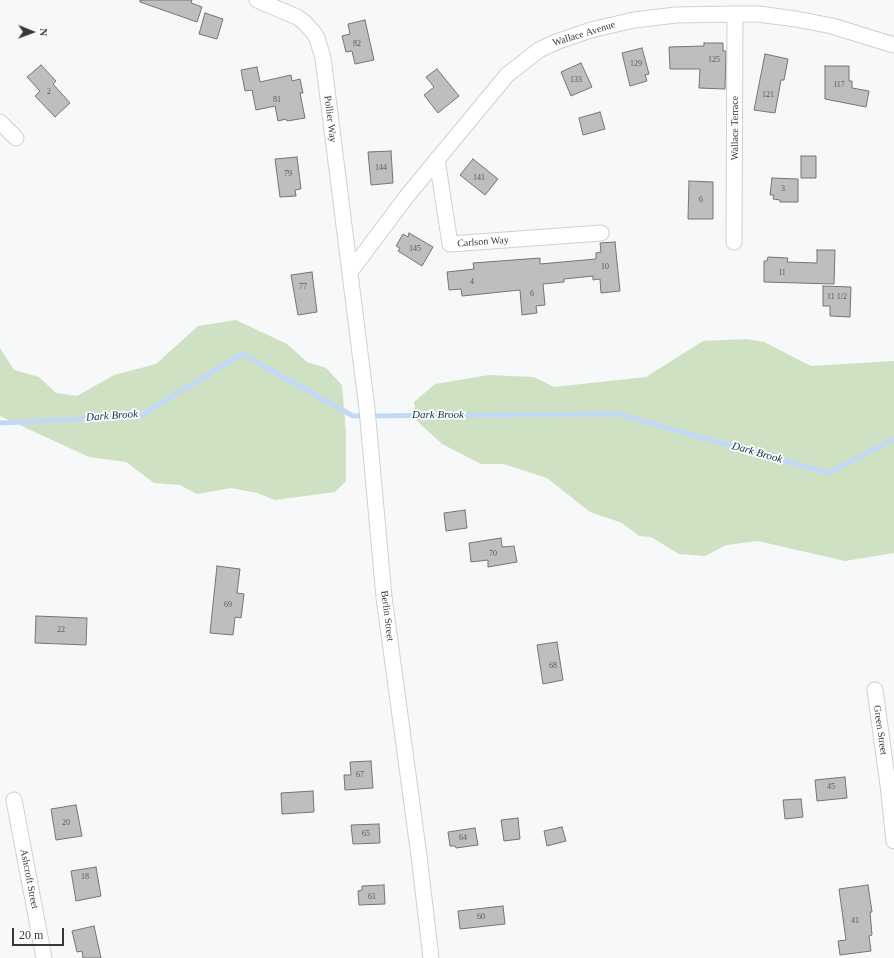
<!DOCTYPE html>
<html>
<head>
<meta charset="utf-8">
<style>
  body { margin:0 }
  #map { position:relative; width:894px; height:958px; overflow:hidden; background:#f7f8f9; font-family:Georgia,serif }
  canvas { display:block }
  .north { position:absolute; left:12px; top:12px; width:40px; height:40px; -webkit-text-stroke:3px #fff; paint-order:stroke; rotate:91deg; font-size:11px; font-weight:700; line-height:16px; text-align:center; color:#383838 }
  .north::after { content:''; display:block; margin:auto; width:14px; height:18px; background:#383838; clip-path:polygon(50% 0,100% 100%,50% 72%,0 100%) }
  .scale { position:absolute; left:12px; top:928px; width:52px; height:18px; box-sizing:border-box; border:2px solid #383838; border-top:0; padding-left:5px; font-size:12px; line-height:14px; white-space:nowrap; color:#383838; -webkit-text-stroke:3px #fff; paint-order:stroke }
</style>
</head>
<body>
<div id="map">
<canvas width="894" height="958"></canvas>
<div class="north">N</div>
<div class="scale">20 m</div>
</div>
<script>
const g = document.querySelector('canvas').getContext('2d');
g.lineJoin = 'round';
function fill(path, color) { g.fillStyle = color; g.fill(path, 'evenodd'); }
const toPath = rows => new Path2D(rows.map(r => 'M' + r).join(''));
function trace(path, color, width, dash) { g.strokeStyle = color; g.lineWidth = width; g.lineCap = dash ? 'butt' : 'round'; g.setLineDash(dash || []); g.stroke(path); }
function write(font, color, halo, rows, align = 'center') {
  g.font = font + ' Georgia,serif'; g.lineWidth = 3.5; g.setLineDash([]); g.textBaseline = 'middle'; g.strokeStyle = halo; g.fillStyle = color; for (const [text, x, y, turn = 0] of rows) {
    g.save(); g.translate(x, y); g.rotate((+turn || 0) * Math.PI / 180); g.textAlign = isNaN(turn) ? turn : align; if (halo) g.strokeText(text, 0, 0); g.fillText(text, 0, 0); g.restore();
  }
}
const green = toPath([
  [236,320,287,344,307,362,326,368,342,385,346,432,346,481,335,492,275,500,257,493,231,488,197,494,180,485,154,483,126,462,89,457,0,416,0,348,14,370,39,377,56,393,77,396,114,375,156,364,198,326],
  [747,339,764,342,811,366,894,361,894,553,845,561,758,541,726,545,705,556,679,554,651,537,639,536,622,523,590,512,547,478,503,464,481,464,442,444,417,421,414,402,435,384,489,375,534,377,554,387,646,377,703,341]
]);
const stream = toPath([
  [0,423,140,416,242,354,353,416,618,414,828,473,894,439]
]);
const building = toPath([
  [140,0,192,0,191,3,202,7,197,22,140,2,140,0],
  [205,13,223,19,217,39,199,34,205,13],
  [365,20,374,60,355,64,352,51,346,52,342,36,350,34,348,24,365,20],
  [704,43,723,43,723,51,726,51,725,89,699,88,700,69,670,69,669,47,704,46,704,43],
  [642,48,649,74,645,75,647,81,630,86,622,53,642,48],
  [765,54,788,59,784,80,781,80,775,113,754,110,765,54],
  [581,63,592,87,571,96,561,72,581,63],
  [41,65,56,81,53,84,70,103,55,117,35,96,40,91,27,77,41,65],
  [825,66,849,66,849,81,852,81,852,88,869,91,866,107,825,99,825,66],
  [257,67,260,82,291,75,292,81,300,79,303,93,300,93,305,118,287,121,286,119,278,121,275,106,256,110,252,90,245,91,241,70,257,67],
  [437,69,459,96,438,113,424,95,434,87,426,77,437,69],
  [600,112,605,129,583,135,579,118,600,112],
  [391,151,393,183,371,185,368,152,391,151],
  [801,156,816,156,816,178,801,178,801,156],
  [297,157,301,189,295,190,296,196,280,197,275,159,297,157],
  [473,159,498,179,485,195,460,175,473,159],
  [772,178,798,179,798,202,780,202,780,200,773,199,774,195,770,195,772,178],
  [689,181,713,182,713,219,688,219,689,181],
  [409,233,433,247,422,266,398,251,400,248,396,246,403,234,408,237,409,233],
  [615,242,620,291,601,293,600,279,593,280,593,276,564,279,564,282,543,284,545,305,536,306,537,313,522,315,520,290,462,296,461,289,449,290,447,272,474,269,473,263,540,258,540,264,596,259,596,253,601,252,600,243,615,242],
  [817,250,835,250,834,284,764,282,764,261,767,261,768,257,788,258,787,262,817,263,817,250],
  [312,272,317,312,298,315,291,275,312,272],
  [823,286,851,287,850,317,830,316,830,306,823,306,823,286],
  [465,510,467,528,446,531,444,513,465,510],
  [501,538,502,547,514,546,517,562,488,567,488,560,471,562,469,543,501,538],
  [217,566,240,569,237,593,244,594,241,618,235,617,233,635,210,633,217,566],
  [36,616,87,618,86,645,35,643,36,616],
  [557,642,563,680,543,684,537,645,557,642],
  [371,761,373,788,345,790,344,775,351,775,350,762,371,761],
  [845,777,847,798,817,801,815,780,845,777],
  [313,791,314,812,282,814,281,793,313,791],
  [801,799,803,817,785,819,783,800,801,799],
  [76,805,82,836,56,840,51,809,76,805],
  [518,818,520,839,504,841,501,820,518,818],
  [379,824,380,843,353,844,351,825,379,824],
  [562,827,566,841,547,846,544,831,562,827],
  [475,828,478,845,456,848,455,846,450,846,448,832,475,828],
  [96,867,101,896,76,901,71,871,96,867],
  [384,885,385,904,359,905,358,891,362,890,362,886,384,885],
  [868,885,872,912,870,912,872,935,869,936,871,951,840,955,838,941,846,940,839,889,868,885],
  [503,906,505,924,460,929,458,911,503,906],
  [94,926,101,958,83,958,82,951,77,952,72,931,94,926]
]);
const minor = toPath([
  [257,0,297,17,304,22,313,32,317,38,323,58,367,409,384,597,419,856,431,958],
  [0,122,16,138],
  [437,159,450,244,601,233],
  [734,242,735,14],
  [350,272,407,196,507,75,539,50,556,42,591,30,634,20,676,15,735,14,758,14,796,19,832,26,894,45],
  [875,690,888,785,894,841],
  [14,800,44,958]
]);
const numberNames = [
  ["82",357,44],
  ["125",714,60],
  ["129",636,64],
  ["133",576,80],
  ["117",839,85],
  ["2",49,92],
  ["121",768,95],
  ["81",277,100],
  ["144",381,168],
  ["79",288,174],
  ["141",479,178],
  ["3",783,189],
  ["6",701,200],
  ["145",415,249],
  ["10",605,267],
  ["11",782,273],
  ["4",472,282],
  ["77",303,287],
  ["6",532,294],
  ["11 1/2",837,297],
  ["70",493,554],
  ["69",228,605],
  ["22",61,630],
  ["68",553,666],
  ["67",360,775],
  ["45",831,787],
  ["20",66,823],
  ["65",366,834],
  ["64",463,838],
  ["18",85,877],
  ["61",372,897],
  ["60",481,917],
  ["41",855,921]
];
const streetNames = [
  ["Wallace Avenue",584,34,-17],
  ["Pollier Way",330,119,83],
  ["Wallace Terrace",735,128,-90],
  ["Carlson Way",483,242,-4],
  ["Berlin Street",387,616,83],
  ["Green Street",880,730,82],
  ["Ashcroft Street",29,879,79]
];
const waterNames = [
  ["Dark Brook",438,415],
  ["Dark Brook",112,416,-4],
  ["Dark Brook",757,453,16]
];
fill(green, '#cee1c2');
trace(stream, '#c2d9f6', 5);
fill(building, '#bebebf');
trace(building, '#757576', 1);
trace(minor, '#cfd0d1', 17);
trace(minor, '#fff', 15);
write('8px', '#5a5a5a', null, numberNames);
write('10px', '#383838', '#fff', streetNames);
write('italic 11px', '#0b2b50', '#fff', waterNames);
</script>
</body>
</html>
